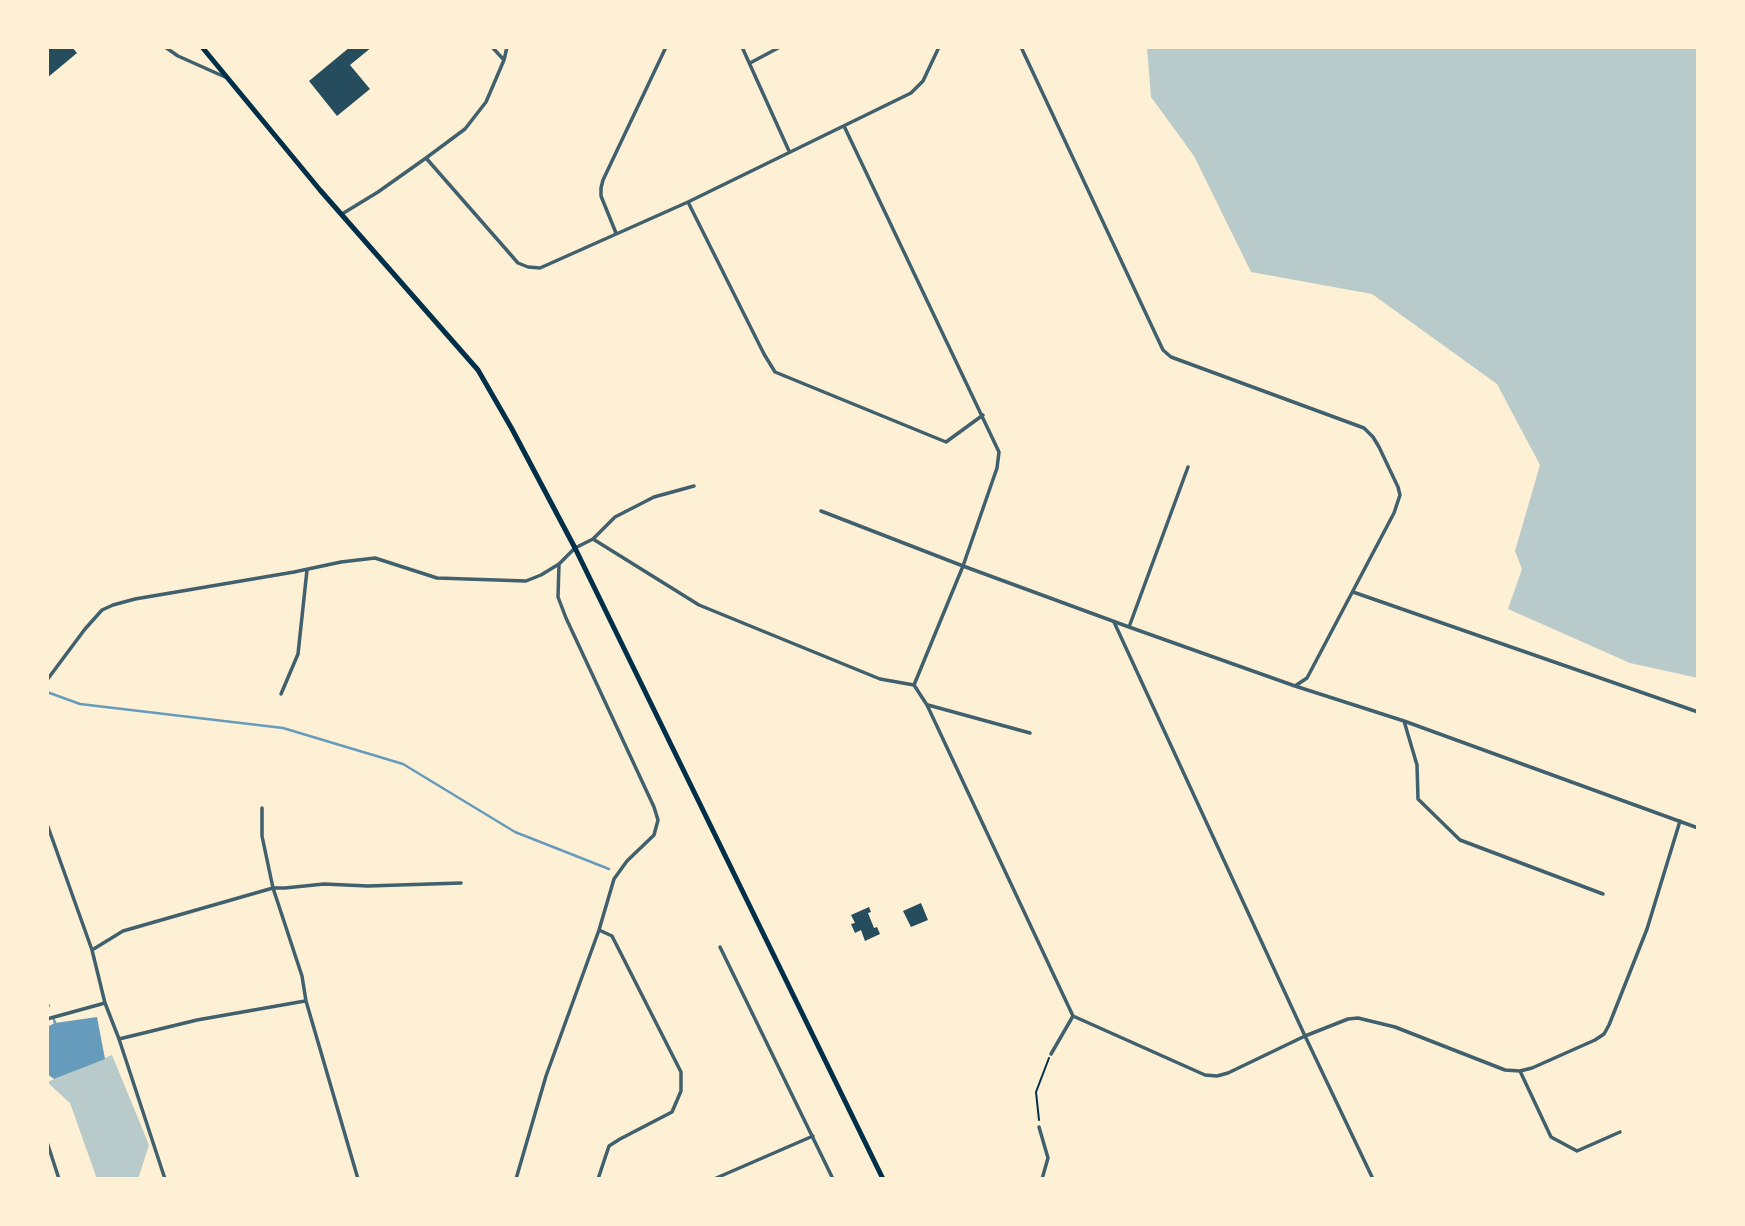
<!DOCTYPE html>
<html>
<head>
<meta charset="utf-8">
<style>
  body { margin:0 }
  #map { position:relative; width:1745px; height:1226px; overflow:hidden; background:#fdf0d5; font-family:"DM Sans",sans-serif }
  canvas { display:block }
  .frame { position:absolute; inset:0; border:49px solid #fdf0d5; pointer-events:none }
</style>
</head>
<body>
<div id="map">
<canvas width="1745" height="1226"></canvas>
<div class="frame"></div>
</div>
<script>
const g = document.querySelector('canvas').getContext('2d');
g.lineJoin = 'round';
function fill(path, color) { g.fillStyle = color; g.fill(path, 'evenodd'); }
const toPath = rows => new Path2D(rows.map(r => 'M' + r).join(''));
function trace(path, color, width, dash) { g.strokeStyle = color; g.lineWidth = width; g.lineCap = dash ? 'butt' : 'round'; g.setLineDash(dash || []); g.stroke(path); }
const green = toPath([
  [1147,47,1698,47,1698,678,1630,663,1508,609,1522,569,1515,551,1540,465,1497,384,1372,294,1251,272,1194,156,1151,97],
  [112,1055,149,1145,138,1179,97,1179,70,1103,47,1082]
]);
const water = toPath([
  [97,1017,105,1059,54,1079,47,1074,47,1027,55,1023]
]);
const stream = toPath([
  [47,692,80,704,283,728,403,764,515,832,609,869],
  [47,1002,49,1006],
  [54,1020,55,1023]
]);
const building = toPath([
  [47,47,72,47,77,53,47,78],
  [350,47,372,47,350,65,370,89,337,116,309,81],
  [921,903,928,920,911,927,903,911],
  [869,907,871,912,868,913,874,928,877,927,880,934,865,941,861,930,855,933,851,924,855,923,851,915]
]);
const path = toPath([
  [1039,1120,1036,1092,1049,1058]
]);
const minor = toPath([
  [165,47,178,56,225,77],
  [492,47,504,60],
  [742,47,789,151],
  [1021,47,1163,350,1171,357,1364,428,1373,437,1379,447,1398,487,1400,495,1394,513,1307,678,1295,686],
  [750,63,780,47],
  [844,126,999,452,997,468,963,566,914,685],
  [426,158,518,263,528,267,540,268,688,202,911,93,923,81,939,47],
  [688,202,764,354,775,372,946,442,983,415],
  [342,214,378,192,426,158,465,129,486,102,504,60,507,47],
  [616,233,601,196,601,188,603,180,666,47],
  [821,511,963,566,1129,627,1295,686,1404,721,1698,828],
  [593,539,699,605,880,679,914,685],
  [559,564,558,597,566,618,654,807,658,820,654,835,627,861,614,879,599,930,612,936,681,1072,681,1091,672,1112,620,1139,609,1146,598,1179],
  [1353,592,1698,712],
  [1114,622,1305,1036,1373,1179],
  [1129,627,1188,467],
  [47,680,85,629,102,610,113,605,135,599,294,572,341,562,375,558,437,578,526,581,541,575,559,564,575,548,593,539,615,517,654,497,694,486],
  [914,685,927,705,1073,1016,1205,1075,1217,1076,1228,1073,1305,1036,1348,1019,1358,1018,1395,1027,1505,1070,1520,1071,1532,1068,1595,1040,1604,1034,1609,1025,1647,929,1680,821],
  [281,694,298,654,307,570],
  [928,705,1030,733],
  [1404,721,1417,765,1418,799,1460,840,1603,894],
  [262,808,262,836,273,888,302,976,306,1001,358,1179],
  [47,824,92,950,105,1003,119,1039,165,1179],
  [720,947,833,1179],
  [92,950,123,931,273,888,285,888,324,884,368,886,461,883],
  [47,1019,105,1003],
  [119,1039,197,1020,305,1001],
  [1051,1054,1073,1016],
  [1520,1071,1551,1137,1577,1151,1620,1132],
  [1039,1127,1048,1158,1042,1179],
  [47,1142,59,1179],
  [516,1179,546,1076,599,930],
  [714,1179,813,1136]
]);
const secondary = toPath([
  [202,47,320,190,478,370,512,429,575,548,883,1179]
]);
fill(green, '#b9caca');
fill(water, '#669bbc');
trace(stream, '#669bbc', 2.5);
fill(building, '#264d5e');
trace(path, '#003049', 2);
trace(minor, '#3f606c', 3.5);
trace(secondary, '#003049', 5);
</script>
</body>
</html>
